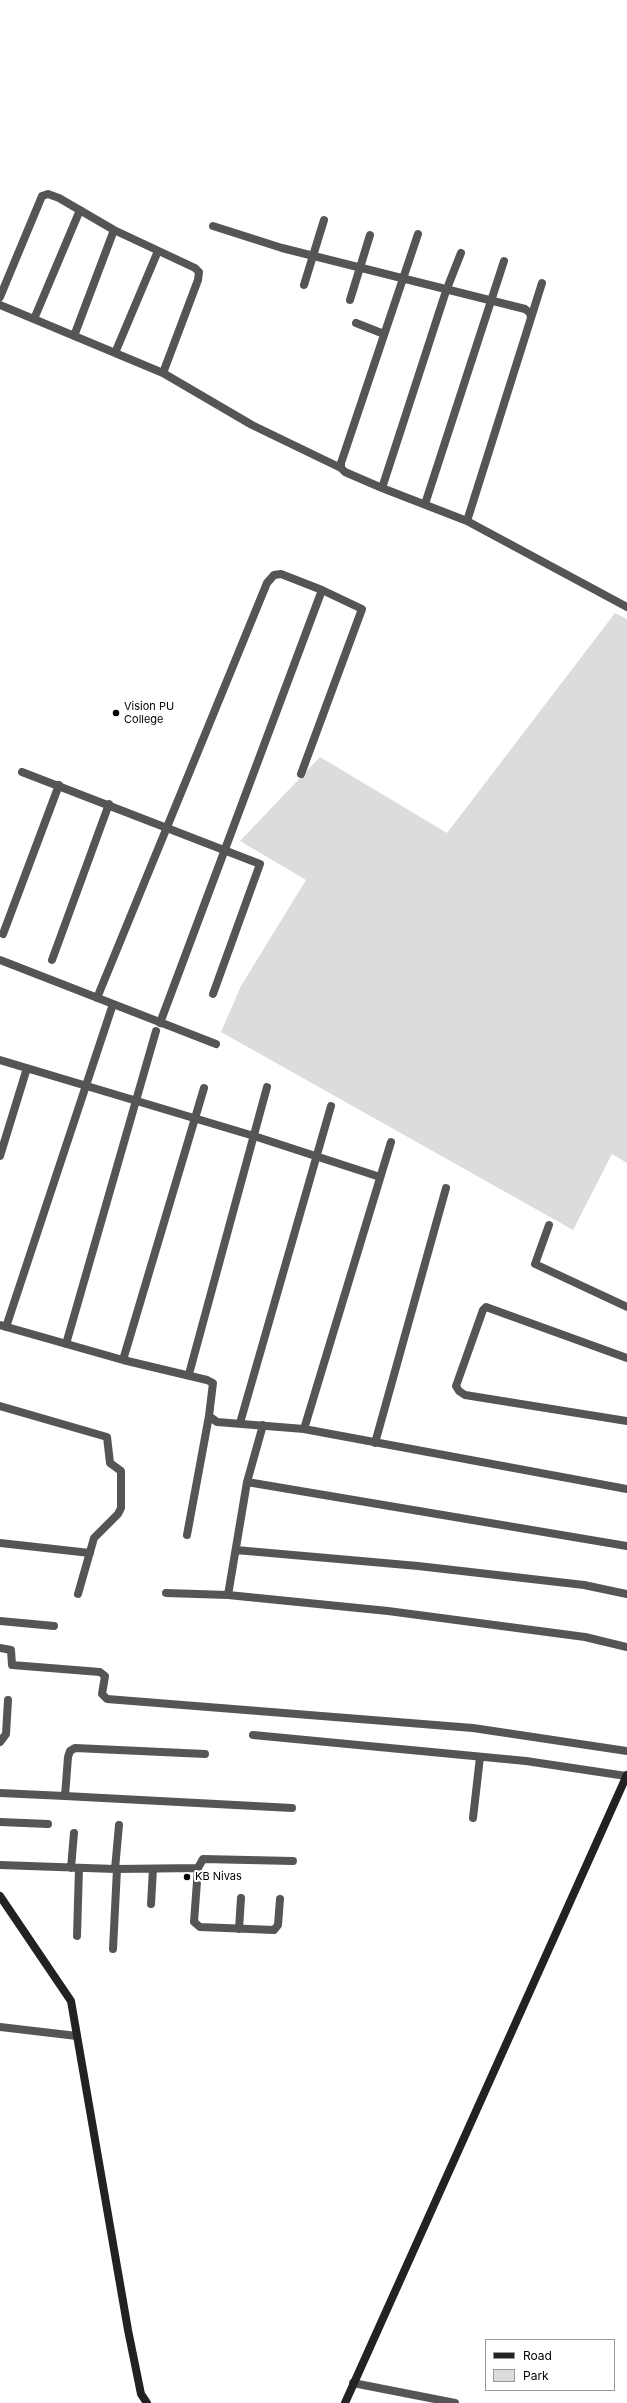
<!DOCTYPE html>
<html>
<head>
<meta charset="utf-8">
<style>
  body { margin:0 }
  #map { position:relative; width:627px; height:2403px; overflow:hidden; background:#fff; font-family:Inter,sans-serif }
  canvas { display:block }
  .legend { position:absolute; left:485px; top:2339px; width:130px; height:52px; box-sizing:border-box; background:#fff; border:1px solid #999; margin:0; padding:5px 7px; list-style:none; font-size:12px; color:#000 }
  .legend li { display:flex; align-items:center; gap:8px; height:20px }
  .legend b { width:20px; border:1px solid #999 }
</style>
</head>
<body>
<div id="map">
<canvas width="627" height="2403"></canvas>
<ul class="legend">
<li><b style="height:5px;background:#222"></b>Road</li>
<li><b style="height:11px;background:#dcdcdc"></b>Park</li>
</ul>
</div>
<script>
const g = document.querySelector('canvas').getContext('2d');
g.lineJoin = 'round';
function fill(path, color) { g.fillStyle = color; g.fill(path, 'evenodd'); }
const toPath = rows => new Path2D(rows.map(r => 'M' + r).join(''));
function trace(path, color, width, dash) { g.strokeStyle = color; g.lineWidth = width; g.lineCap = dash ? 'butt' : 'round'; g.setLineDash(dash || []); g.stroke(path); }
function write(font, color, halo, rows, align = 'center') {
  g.font = font + ' Inter,sans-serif'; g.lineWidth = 4; g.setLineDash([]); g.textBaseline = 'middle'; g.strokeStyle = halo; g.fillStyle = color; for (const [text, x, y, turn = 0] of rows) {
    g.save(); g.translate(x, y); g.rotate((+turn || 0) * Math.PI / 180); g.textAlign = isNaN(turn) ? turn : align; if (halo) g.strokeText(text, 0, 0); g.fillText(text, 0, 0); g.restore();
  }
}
const green = toPath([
  [615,613,627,619,627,1163,612,1154,573,1230,221,1032,241,986,306,880,240,841,320,757,447,833]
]);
const street = toPath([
  [213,226,282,248,525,309,530,313,531,318,467,521],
  [418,234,341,463,341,468,345,472,382,488,467,521,627,607],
  [304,285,324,220],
  [0,297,42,196,48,194,59,198,114,230,195,268,199,272,198,280,163,373],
  [350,300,370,235],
  [0,305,163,373,252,425,341,468],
  [531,318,542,283],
  [34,319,80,210],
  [356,323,384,334],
  [74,336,114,230],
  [115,353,158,251],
  [382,488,446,291,461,253],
  [425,504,504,261],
  [22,772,260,864,213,994],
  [301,774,362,609,322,590],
  [3,934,59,785],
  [0,960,216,1044],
  [52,960,109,804],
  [97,998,267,583,274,575,281,574,322,590,160,1023],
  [0,1060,254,1136,380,1177],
  [0,1156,27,1068],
  [549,1225,535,1264,627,1307],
  [0,1325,123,1360,207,1380,213,1383,209,1416,217,1422,304,1429,627,1489],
  [6,1327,113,1004],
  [66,1344,156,1031],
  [627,1358,486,1307,483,1310,456,1386,459,1391,465,1395,627,1421],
  [123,1360,204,1088],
  [189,1374,267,1087],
  [0,1406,107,1437,110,1463,121,1471,121,1508,118,1514,94,1538,78,1594],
  [240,1423,331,1106],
  [304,1429,391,1142],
  [375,1443,446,1188],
  [247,1482,627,1546],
  [187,1535,209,1416],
  [0,1543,90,1553],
  [236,1550,418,1566,584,1585,627,1594],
  [166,1593,228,1595,388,1611,585,1637,627,1647],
  [228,1595,247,1482,263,1425],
  [0,1621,54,1626],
  [0,1648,11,1650,12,1665,100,1672,105,1676,102,1694,107,1699,473,1728,627,1751],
  [253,1735,526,1761,626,1776],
  [0,1742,6,1734,8,1700],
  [0,1793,65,1796,68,1757,70,1751,75,1748,205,1754],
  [65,1796,292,1808],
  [473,1818,480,1757],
  [0,1822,48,1824],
  [0,1865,115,1869,198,1868],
  [71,1868,74,1833],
  [115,1869,119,1825],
  [280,1899,278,1925,274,1930,200,1927,194,1922,198,1868,203,1859,293,1861],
  [151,1904,153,1869],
  [239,1929,241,1898],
  [77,1936,79,1868],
  [113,1949,117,1869],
  [0,2027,77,2036],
  [353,2383,455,2403]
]);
const secondary = toPath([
  [0,1896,71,2001,128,2330,141,2394,147,2403],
  [345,2403,627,1775]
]);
const markers = [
  [116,713,4,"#000"],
  [187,1877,4,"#000"]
];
const poiNames = [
  ["Vision PU",124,707],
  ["College",124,720],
  ["KB Nivas",195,1877]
];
fill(green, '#dcdcdc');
trace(street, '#555', 8);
trace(secondary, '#222', 8);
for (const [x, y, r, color] of markers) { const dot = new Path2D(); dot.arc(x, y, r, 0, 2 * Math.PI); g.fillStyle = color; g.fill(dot); trace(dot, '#fff', 1.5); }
write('11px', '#000', '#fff', poiNames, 'left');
</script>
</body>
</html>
